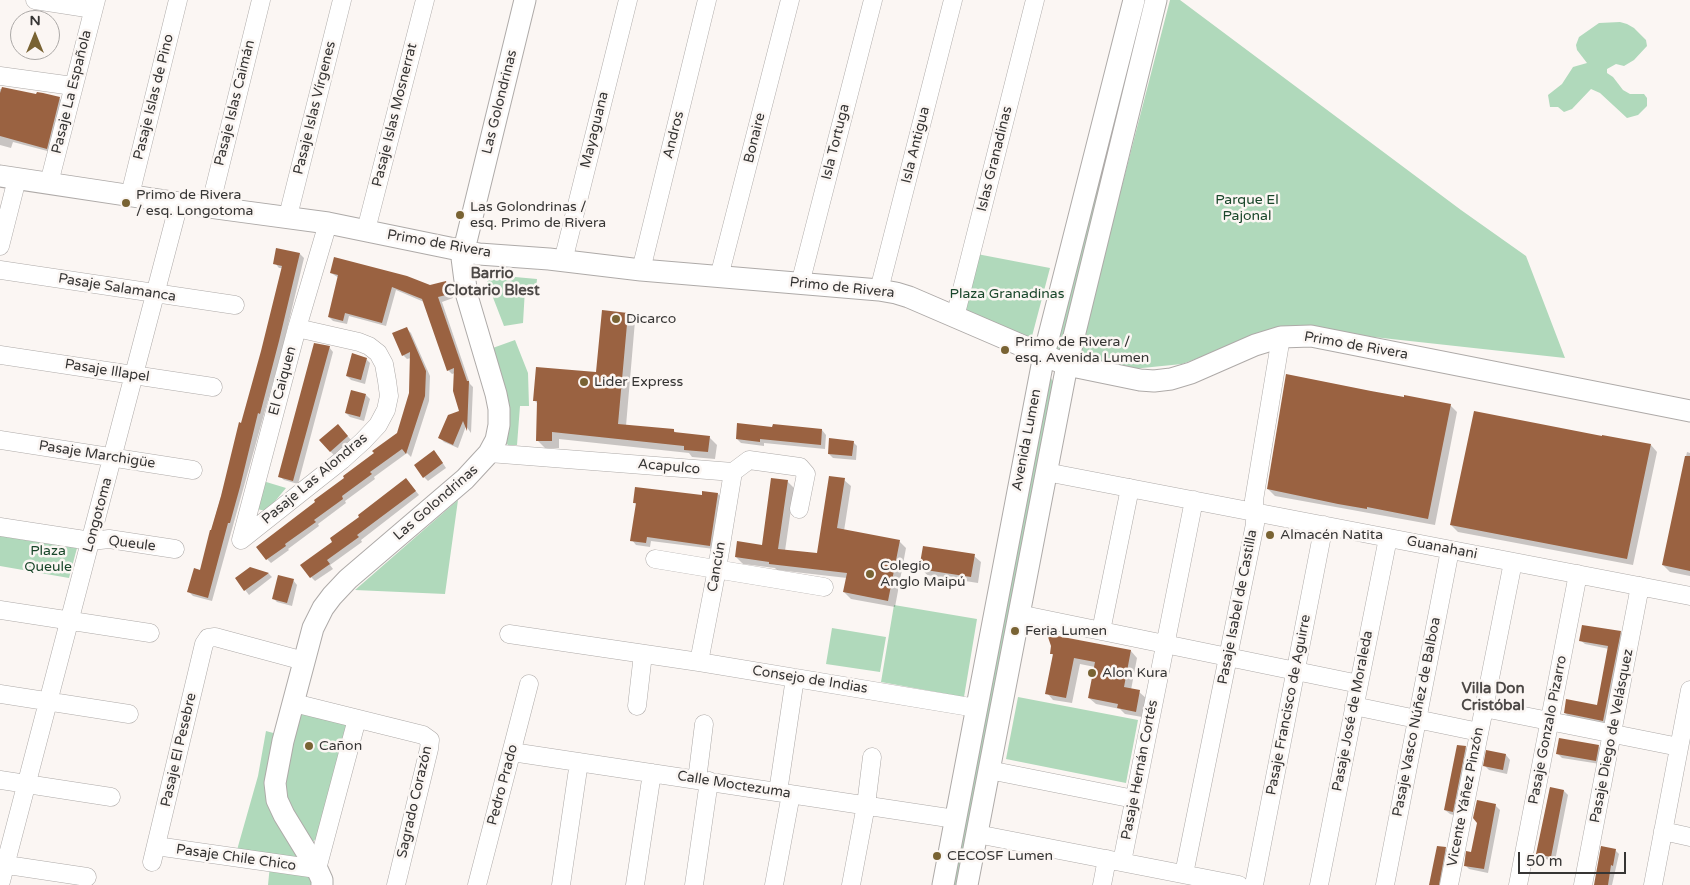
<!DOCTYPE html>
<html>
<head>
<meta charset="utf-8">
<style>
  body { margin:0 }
  #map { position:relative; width:1690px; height:885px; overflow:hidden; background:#fbf6f3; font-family:"Varela Round",sans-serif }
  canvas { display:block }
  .north { position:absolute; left:10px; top:10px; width:50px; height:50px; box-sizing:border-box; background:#fbf6f3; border:1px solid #aca9a7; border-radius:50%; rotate:0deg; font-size:14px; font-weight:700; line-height:20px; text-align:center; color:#363534 }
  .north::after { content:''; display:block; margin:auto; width:18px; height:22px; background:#796333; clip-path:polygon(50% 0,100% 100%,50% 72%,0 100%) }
  .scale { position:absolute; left:1518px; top:852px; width:108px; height:22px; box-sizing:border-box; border:2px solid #363534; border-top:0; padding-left:6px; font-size:15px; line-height:18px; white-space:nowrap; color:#363534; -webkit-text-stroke:4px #fbf6f3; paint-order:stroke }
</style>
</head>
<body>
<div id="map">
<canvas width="1690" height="885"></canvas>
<div class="north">N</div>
<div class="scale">50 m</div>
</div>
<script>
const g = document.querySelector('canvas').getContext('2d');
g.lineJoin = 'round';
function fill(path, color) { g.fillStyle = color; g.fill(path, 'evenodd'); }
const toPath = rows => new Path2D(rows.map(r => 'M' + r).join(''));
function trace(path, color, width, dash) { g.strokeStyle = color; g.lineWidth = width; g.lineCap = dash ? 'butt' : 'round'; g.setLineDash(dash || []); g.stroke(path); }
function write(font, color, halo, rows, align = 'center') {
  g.font = font + ' "Varela Round",sans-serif'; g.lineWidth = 5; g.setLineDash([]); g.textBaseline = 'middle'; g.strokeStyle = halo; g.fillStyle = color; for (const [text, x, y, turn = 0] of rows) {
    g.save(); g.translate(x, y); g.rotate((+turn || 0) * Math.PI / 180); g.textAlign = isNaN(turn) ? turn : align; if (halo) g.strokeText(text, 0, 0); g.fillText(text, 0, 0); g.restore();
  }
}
const green = toPath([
  [1144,0,1152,0,1062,351,1054,350],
  [1170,0,1180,0,1461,210,1526,256,1565,358,1291,328,1265,334,1182,364,1132,369,1078,356],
  [1620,22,1627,24,1634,28,1646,40,1647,46,1634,60,1624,66,1616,64,1607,69,1607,73,1613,77,1623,90,1630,94,1644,94,1647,98,1647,106,1638,115,1627,118,1600,93,1591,89,1572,109,1564,112,1558,107,1550,107,1548,95,1562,84,1573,67,1587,63,1577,50,1576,45,1579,37,1599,23],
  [977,254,1050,268,1031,340,963,311],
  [493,275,537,279,536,289,525,289,523,323,504,326,487,282],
  [515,340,528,373,529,406,520,406,517,445,508,445,500,434,490,349],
  [1051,378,1056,388,961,885,950,885,1046,382],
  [263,481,286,488,267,511,256,509],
  [458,500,445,594,355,590],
  [0,536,77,548,69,578,0,566],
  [894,605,977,619,964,697,881,682],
  [832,628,886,637,880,672,826,664],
  [1018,697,1138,720,1126,783,1006,759],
  [297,712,353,722,317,838,309,845,286,802,283,768],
  [266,731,277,734,268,781,314,876,312,885,268,885,271,855,237,850,258,776]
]);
const shadow = toPath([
  [0,89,59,98,64,103,51,152,13,142,11,148,0,145],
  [277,250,300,254,304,258,283,346,212,601,193,596,189,592,200,571,262,351,282,268,279,268,275,263],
  [331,273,430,286,446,282,450,286,453,298,442,302,470,384,473,387,471,433,466,426,458,448,444,442,440,438,461,412,455,373,452,374,448,370,424,302,396,290,386,326,349,316,347,324,333,321,329,317,339,278],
  [628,314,635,321,626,426,673,430,677,434,709,437,717,445,715,459,692,457,689,453,559,439,559,448,545,448,537,440,538,404,534,400,597,374],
  [407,329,411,333,430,376,429,401,411,457,407,453,374,477,375,479,345,501,346,503,318,524,319,526,288,549,289,550,271,563,267,559,346,478,398,433,410,393,411,358,407,359,403,355],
  [329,347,333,352,298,484,284,480,279,476],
  [366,359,370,363,365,384,351,380,347,376],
  [1371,392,1450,405,1457,412,1435,525,1275,496,1268,489],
  [366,395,370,399,364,421,350,417,346,413],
  [774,428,822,430,826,435,825,449,764,443,764,446,741,443,737,439],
  [342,430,352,441,335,456,330,451],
  [853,442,857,446,856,460,833,458,829,454],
  [1651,445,1657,452,1633,565,1458,532,1451,525],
  [1687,452,1690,453,1690,576,1670,572,1663,565],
  [438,456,446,468,428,481,424,477],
  [406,479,419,495,361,540,362,542,330,565,333,569,315,581,311,577,334,542,361,517],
  [844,480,851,486,844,531,899,541,906,548,895,607,851,599,844,592,847,578,777,570,775,568,743,564,736,557,763,546,787,481,794,488,785,551,818,554],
  [718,494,722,498,714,549,651,541,650,547,636,545,632,540,637,505,634,503],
  [974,556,981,562,978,583,927,575,921,568],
  [250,569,269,574,272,577,249,595,236,578],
  [293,580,297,585,292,606,277,602,273,598],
  [1620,632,1624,636,1608,725,1569,717,1565,713,1598,706,1609,649,1585,644,1580,640],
  [1049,636,1131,651,1137,658,1131,690,1139,692,1146,698,1142,717,1125,714,1120,709,1096,704,1089,698,1095,667,1080,664,1072,703,1053,700,1047,693,1054,656,1051,653,1052,646],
  [1598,746,1603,751,1600,764,1562,758,1558,754],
  [1465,747,1469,752,1457,816,1450,814,1445,810],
  [1487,752,1506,755,1510,760,1507,774,1489,770,1485,766],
  [1550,788,1564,791,1568,795,1555,861,1541,858,1537,854],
  [1495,805,1500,810,1488,873,1469,869,1465,865,1472,854],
  [1445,849,1449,853,1443,885,1430,885],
  [1615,850,1619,854,1612,885,1595,885]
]);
const building = toPath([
  [2,87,36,94,37,92,43,93,60,97,47,149,0,136,0,93],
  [276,248,300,253,279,341,260,414,258,413,240,487,230,523,228,523,208,598,187,592,194,568,200,570,210,530,211,530,221,496,239,422,241,423,261,351,282,266,273,264],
  [334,257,407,276,430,285,446,281,450,294,438,297,467,381,469,381,467,431,463,421,453,445,438,438,448,415,459,411,453,391,454,368,447,371,422,299,392,287,382,323,345,313,343,321,328,317,338,275,330,273],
  [602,310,628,313,618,424,674,429,674,432,710,436,708,452,684,450,684,446,552,432,552,441,536,441,537,401,533,401,536,367,596,372],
  [407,327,426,371,425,396,406,454,402,449,370,472,372,474,342,496,343,499,314,520,316,522,285,544,286,546,266,560,256,547,315,502,314,500,344,478,343,476,374,453,372,451,397,433,409,393,410,352,402,356,392,333],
  [314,343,330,346,293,481,278,477],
  [352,353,367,358,361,380,346,376],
  [1286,374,1371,391,1404,397,1404,395,1451,404,1428,519,1367,507,1367,509,1338,504,1267,489],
  [351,390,366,394,360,417,345,413],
  [1474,411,1602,436,1602,435,1651,444,1627,559,1450,525],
  [737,423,772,427,773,424,822,429,821,445,760,439,760,442,736,439],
  [338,424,348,436,330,452,319,440],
  [829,438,854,441,852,456,828,454],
  [434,450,443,463,423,478,414,465],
  [1685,456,1690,456,1690,571,1662,565],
  [829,476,845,478,837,528,900,540,888,601,843,592,847,573,769,564,769,562,735,557,737,541,762,545,771,478,788,480,778,549,817,553],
  [406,478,416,491,357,535,359,537,327,560,330,564,310,578,300,565,332,542,330,538,359,517,358,515],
  [635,487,702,495,702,491,718,493,710,546,647,537,646,543,630,541,636,503,633,503],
  [923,546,975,554,971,577,919,569],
  [250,567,269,573,244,591,235,578],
  [278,575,294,579,287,603,272,599],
  [1582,625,1621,631,1603,721,1564,713,1566,699,1597,705,1608,646,1579,641],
  [1047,634,1131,650,1124,687,1140,690,1136,712,1117,708,1118,704,1088,698,1095,662,1074,658,1066,698,1045,694,1053,654,1050,654,1051,646],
  [1559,738,1599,745,1596,761,1556,754],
  [1457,745,1466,746,1453,812,1444,810],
  [1486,750,1506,754,1503,770,1483,766],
  [1550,787,1564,790,1551,857,1536,854],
  [1477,800,1496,804,1484,869,1464,866,1466,851,1471,852,1477,823,1473,818],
  [1437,846,1446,847,1439,885,1429,885],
  [1601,846,1616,849,1613,866,1611,865,1608,885,1594,885]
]);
const minor = toPath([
  [35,0,93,9],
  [0,76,73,86],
  [49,183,96,0],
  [130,195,178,0],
  [210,207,261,0],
  [288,216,342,0],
  [366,230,425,0],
  [0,246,17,179],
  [563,261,628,0],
  [0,270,235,305],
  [641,270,707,0],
  [719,277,790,0],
  [800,284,873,0],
  [879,290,953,0],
  [955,317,1035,0],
  [0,355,213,387],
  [0,440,193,470],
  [489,453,733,472,749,460,800,467,806,474,799,509],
  [1046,472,1690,596],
  [0,527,91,541,109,539,175,549],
  [241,540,342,460,363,441,378,425,386,410,389,396,387,381,384,364,378,353,369,346,359,342,297,328],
  [241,540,297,328,328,223],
  [655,559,824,587],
  [0,610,150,633],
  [1019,614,1359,684],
  [1101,631,1130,488],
  [509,634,699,662,976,708],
  [699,662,717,569,733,472],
  [0,694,129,714],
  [294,703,423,735,430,740,429,749,396,885],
  [637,706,643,654],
  [1354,706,1479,732],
  [1484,708,1679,747],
  [512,752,955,819],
  [989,770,1134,799],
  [0,780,111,797],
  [697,780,704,724],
  [778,792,795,678],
  [1663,831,1690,837],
  [977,834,1239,885],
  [156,846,317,869,357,719],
  [152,862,204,644,208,638,215,637,304,661],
  [1122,862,1194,500],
  [0,864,87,877],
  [1184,874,1255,524,1254,500,1281,337],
  [0,885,179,203],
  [477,885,529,684],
  [561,885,579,762],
  [635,885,652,773],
  [694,885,709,781],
  [774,885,791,794],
  [851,885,866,805,872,757],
  [1102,885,1107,859],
  [1254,885,1324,525],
  [1319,885,1388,538],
  [1385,885,1450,550],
  [1449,885,1513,562],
  [1518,885,1578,574],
  [1583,885,1640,586],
  [1653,885,1690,690]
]);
const tertiary = toPath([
  [0,176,179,203,328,223,479,254,549,259,641,270,879,290,896,293,909,297,1067,365,1140,380,1154,381,1171,379,1191,373,1255,345,1281,337,1311,336,1690,411],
  [322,885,322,880,317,869,284,815,277,800,275,783,283,741,313,628,323,608,332,596,348,579,465,479,489,453,496,440,499,425,499,409,496,394,467,296,462,258,525,0],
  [943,885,1044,355,1134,0],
  [967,885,1067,365,1156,0]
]);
const markers = [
  [126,203,5,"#796333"],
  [460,215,5,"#796333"],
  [616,319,5,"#796333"],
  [1005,350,5,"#796333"],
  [584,382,5,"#796333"],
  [1270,535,5,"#796333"],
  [870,574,5,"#796333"],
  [1015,631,5,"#796333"],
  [1092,673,5,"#796333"],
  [309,746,5,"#796333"],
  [937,856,5,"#796333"]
];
const streetNames = [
  ["Pasaje La Española",72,92,-76],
  ["Pasaje Islas de Pino",154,97,-76],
  ["Las Golondrinas",500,102,-76],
  ["Pasaje Islas Caimán",235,103,-76],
  ["Pasaje Islas Vírgenes",315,108,-76],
  ["Pasaje Islas Mosnerrat",395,115,-76],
  ["Mayaguana",595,130,-76],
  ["Andros",674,135,-76],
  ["Bonaire",755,138,-76],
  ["Isla Tortuga",836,142,-76],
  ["Isla Antigua",916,145,-76],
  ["Islas Granadinas",995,159,-76],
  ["Primo de Rivera",439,244,10],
  ["Pasaje Salamanca",117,288,9],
  ["Primo de Rivera",842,288,6],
  ["Primo de Rivera",1356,346,10],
  ["Pasaje Illapel",107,371,9],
  ["El Caiquen",283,381,-75],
  ["Avenida Lumen",1027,440,-79],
  ["Pasaje Marchigüe",97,455,9],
  ["Acapulco",669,467,5],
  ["Pasaje Las Alondras",315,479,-40],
  ["Las Golondrinas",436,503,-41],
  ["Longotoma",98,515,-75],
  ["Queule",132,544,7],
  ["Guanahani",1442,548,11],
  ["Cancún",717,567,-80],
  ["Pasaje Isabel de Castilla",1238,607,-79],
  ["Consejo de Indias",810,680,9],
  ["Pasaje Francisco de Aguirre",1289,705,-79],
  ["Pasaje José de Moraleda",1353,711,-79],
  ["Pasaje Vasco Núñez de Balboa",1417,717,-79],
  ["Pasaje Gonzalo Pizarro",1548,730,-79],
  ["Pasaje Diego de Velásquez",1612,736,-79],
  ["Pasaje El Pesebre",179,750,-77],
  ["Pasaje Hernán Cortés",1140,770,-79],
  ["Pedro Prado",503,785,-75],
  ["Calle Moctezuma",734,785,9],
  ["Vicente Yáñez Pinzón",1466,797,-79],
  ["Sagrado Corazón",415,802,-77],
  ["Pasaje Chile Chico",236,858,8]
];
const poiNames = [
  ["Primo de Rivera",136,195],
  ["/ esq. Longotoma",136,211],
  ["Las Golondrinas /",470,207],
  ["esq. Primo de Rivera",470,223],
  ["Dicarco",626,319],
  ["Primo de Rivera /",1015,342],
  ["esq. Avenida Lumen",1015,358],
  ["Lider Express",594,382],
  ["Almacén Natita",1280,535],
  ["Colegio",880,566],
  ["Anglo Maipú",880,582],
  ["Feria Lumen",1025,631],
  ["Alon Kura",1102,673],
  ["Cañon",319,746],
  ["CECOSF Lumen",947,856]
];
const parkNames = [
  ["Parque El",1247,200],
  ["Pajonal",1247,216],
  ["Plaza Granadinas",1007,294],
  ["Plaza",48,551],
  ["Queule",48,567]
];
const neighbourhoodNames = [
  ["Barrio",492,274],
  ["Clotario Blest",492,291],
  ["Villa Don",1493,689],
  ["Cristóbal",1493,706]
];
fill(green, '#b0d9bb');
fill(shadow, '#0003');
fill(building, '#9a6241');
trace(minor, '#aeaaa8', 19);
trace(tertiary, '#aeaaa8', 23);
trace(minor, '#fff', 18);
trace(tertiary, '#fff', 21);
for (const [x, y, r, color] of markers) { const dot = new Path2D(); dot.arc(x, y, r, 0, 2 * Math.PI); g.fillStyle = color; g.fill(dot); trace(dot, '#fbf6f3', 2); }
write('14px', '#363534', '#fbf6f3', streetNames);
write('14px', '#363534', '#fbf6f3', poiNames, 'left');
write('14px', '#19462a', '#fbf6f3', parkNames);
write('bold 15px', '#4c4846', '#fbf6f3', neighbourhoodNames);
</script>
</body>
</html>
